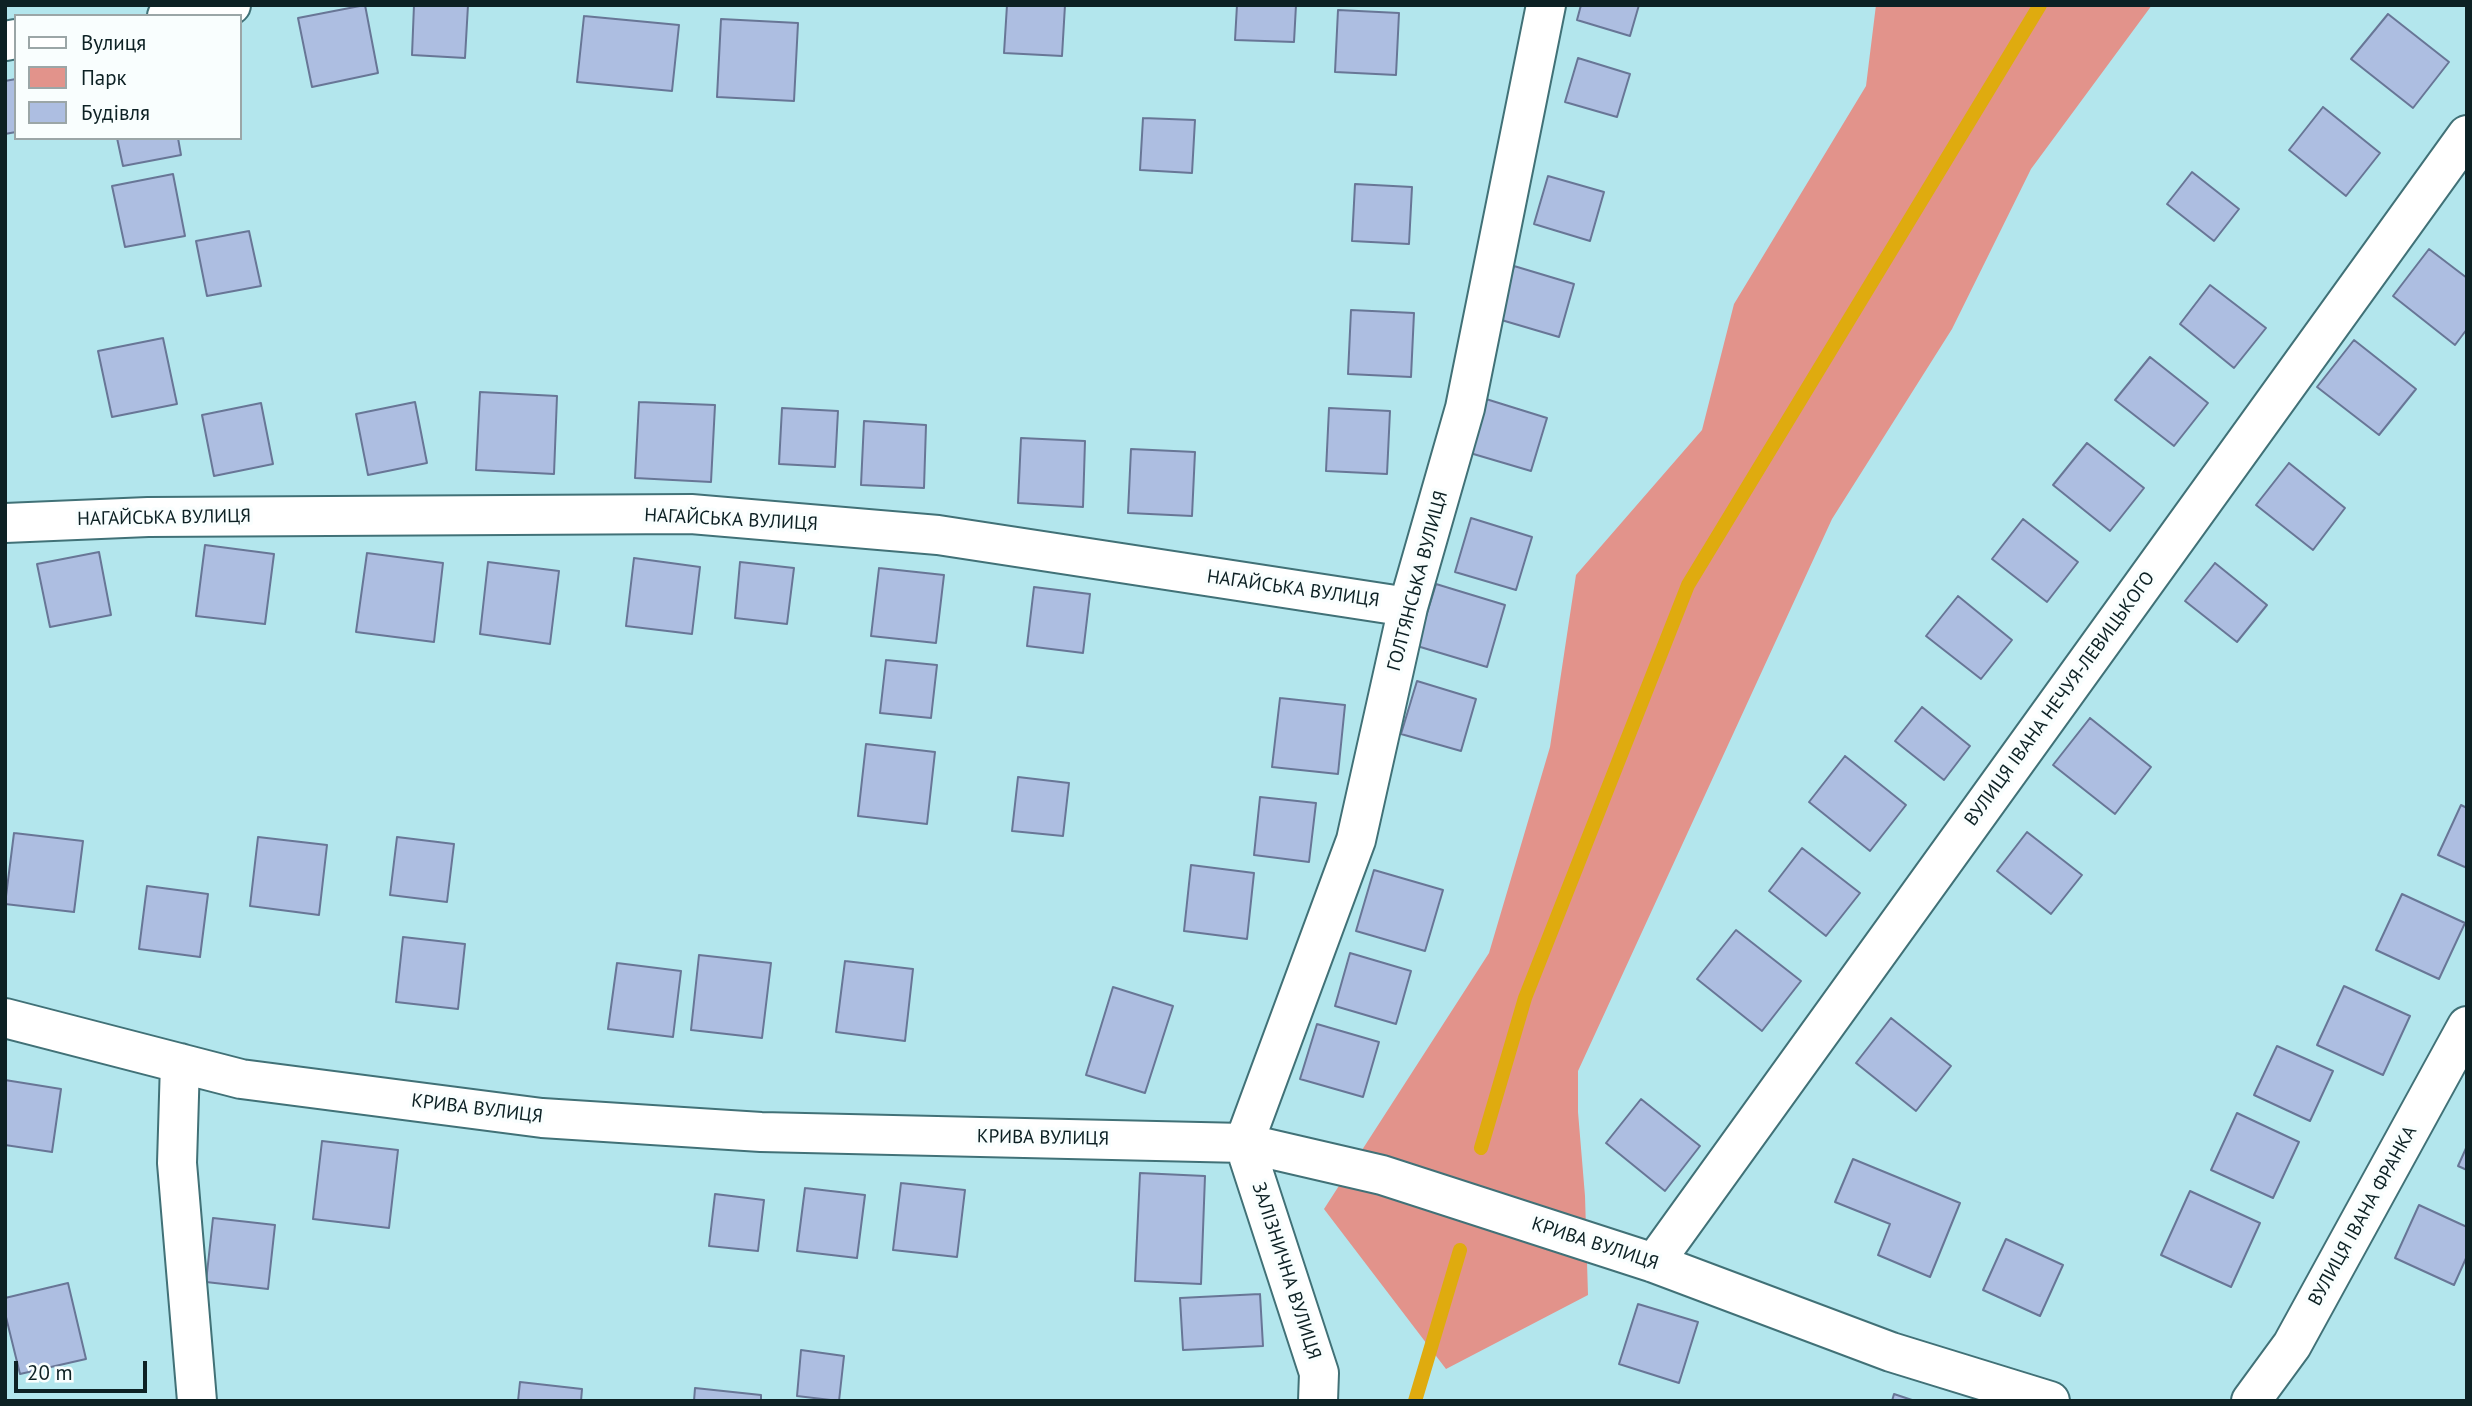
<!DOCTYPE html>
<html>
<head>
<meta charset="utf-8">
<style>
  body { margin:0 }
  #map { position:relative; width:2472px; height:1406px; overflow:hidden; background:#b3e6ed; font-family:"PT Sans",sans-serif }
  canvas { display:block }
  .frame { position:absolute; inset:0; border:7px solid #0d2124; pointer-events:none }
  .legend { position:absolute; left:14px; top:14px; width:228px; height:126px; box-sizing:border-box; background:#f9fefe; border:2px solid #9ba6a7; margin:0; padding:9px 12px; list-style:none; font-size:21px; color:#0d2124 }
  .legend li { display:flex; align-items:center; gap:14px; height:35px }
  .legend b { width:35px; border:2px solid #9ba6a7 }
  .scale { position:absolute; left:14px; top:1361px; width:133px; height:32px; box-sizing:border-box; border:4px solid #0d2124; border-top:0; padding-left:9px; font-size:21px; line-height:24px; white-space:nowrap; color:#0d2124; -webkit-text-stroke:5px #f9fefe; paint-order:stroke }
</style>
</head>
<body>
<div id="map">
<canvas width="2472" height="1406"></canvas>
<div class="frame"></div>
<ul class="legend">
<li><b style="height:9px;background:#fff"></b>Вулиця</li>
<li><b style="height:19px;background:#e2938b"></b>Парк</li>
<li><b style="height:19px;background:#adbee1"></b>Будівля</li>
</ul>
<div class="scale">20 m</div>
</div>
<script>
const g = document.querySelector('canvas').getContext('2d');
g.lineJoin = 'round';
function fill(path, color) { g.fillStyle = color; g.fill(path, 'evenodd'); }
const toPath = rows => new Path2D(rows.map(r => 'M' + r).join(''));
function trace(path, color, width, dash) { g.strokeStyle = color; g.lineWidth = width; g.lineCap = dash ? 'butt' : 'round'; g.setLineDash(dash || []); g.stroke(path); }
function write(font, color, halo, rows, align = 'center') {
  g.font = font + ' "PT Sans",sans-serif'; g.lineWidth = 7; g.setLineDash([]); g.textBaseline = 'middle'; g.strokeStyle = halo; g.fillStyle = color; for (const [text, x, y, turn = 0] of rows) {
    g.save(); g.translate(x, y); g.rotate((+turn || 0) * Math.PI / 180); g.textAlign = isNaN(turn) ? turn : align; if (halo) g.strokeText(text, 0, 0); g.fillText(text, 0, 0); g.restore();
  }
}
const green = toPath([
  [1876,5,2152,5,2031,169,1952,329,1832,519,1578,1071,1578,1112,1585,1196,1588,1295,1446,1369,1324,1209,1489,953,1550,747,1576,575,1702,430,1734,304,1866,86]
]);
const stream = toPath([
  [1481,1148,1525,998,1688,585,2040,5],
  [1415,1401,1460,1250]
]);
const building = toPath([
  [365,5,378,73,312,87,298,18,365,5],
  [414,5,468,5,465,58,412,55,414,5],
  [1007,5,1065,5,1062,56,1004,53,1007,5],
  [1237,5,1296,5,1294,42,1235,40,1237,5],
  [1581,5,1639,5,1630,36,1577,20,1581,5],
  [1338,10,1399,13,1396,75,1335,72,1338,10],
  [2388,14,2449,62,2413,108,2351,59,2388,14],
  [584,16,679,25,672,91,577,82,584,16],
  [721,19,798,23,794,101,717,97,721,19],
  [1578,58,1630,74,1617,117,1565,102,1578,58],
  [16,79,16,132,5,134,5,81,16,79],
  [2323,107,2380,153,2346,196,2289,150,2323,107],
  [1143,118,1195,120,1192,173,1140,170,1143,118],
  [117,138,178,138,181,155,123,166,117,138],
  [2192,172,2239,209,2214,241,2167,204,2192,172],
  [173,174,185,236,125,247,112,186,173,174],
  [1548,176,1604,192,1590,241,1534,224,1548,176],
  [1355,184,1412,187,1409,244,1352,241,1355,184],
  [249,231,261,286,207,296,196,241,249,231],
  [2429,249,2467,278,2467,329,2455,345,2393,296,2429,249],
  [1514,266,1574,284,1559,337,1498,319,1514,266],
  [2210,285,2266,328,2234,368,2180,324,2210,285],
  [1351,310,1414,313,1411,377,1348,374,1351,310],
  [163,338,177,404,112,417,98,351,163,338],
  [2354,340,2416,389,2379,435,2317,387,2354,340],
  [2150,357,2208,403,2174,446,2115,400,2150,357],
  [480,392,557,396,554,474,476,470,480,392],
  [1486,399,1547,418,1531,471,1470,453,1486,399],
  [415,402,427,463,368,475,356,414,415,402],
  [639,402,715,405,711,482,635,478,639,402],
  [261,403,273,464,214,476,202,415,261,403],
  [782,408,838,411,835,467,779,464,782,408],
  [1329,408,1390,411,1387,474,1326,471,1329,408],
  [864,421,926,425,924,488,861,485,864,421],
  [1021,438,1085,441,1083,507,1018,503,1021,438],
  [2087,443,2144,488,2110,531,2053,485,2087,443],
  [1131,449,1195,452,1192,516,1128,513,1131,449],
  [2289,463,2345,508,2313,550,2256,505,2289,463],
  [1471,518,1532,537,1516,590,1455,572,1471,518],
  [2023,519,2078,562,2047,602,1992,559,2023,519],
  [205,545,274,554,265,624,196,616,205,545],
  [99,552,111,615,50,627,37,564,99,552],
  [367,553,443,563,434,642,356,632,367,553],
  [634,558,700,567,692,634,626,626,634,558],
  [488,562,559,571,550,644,480,634,488,562],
  [740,562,794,568,787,624,735,618,740,562],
  [2215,563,2267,605,2237,642,2185,601,2215,563],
  [879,568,944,575,936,643,871,636,879,568],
  [1436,584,1505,605,1487,667,1417,646,1436,584],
  [1034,587,1090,594,1083,653,1027,646,1034,587],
  [1958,596,2012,640,1981,679,1926,636,1958,596],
  [886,660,937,665,931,718,880,713,886,660],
  [1417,681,1476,699,1461,751,1401,734,1417,681],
  [1280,698,1345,705,1338,774,1272,767,1280,698],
  [1922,707,1970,746,1944,780,1895,741,1922,707],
  [2090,718,2151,767,2115,814,2053,765,2090,718],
  [866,744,935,752,927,824,858,816,866,744],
  [1845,756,1906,805,1870,851,1809,802,1845,756],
  [1018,777,1069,783,1063,836,1012,831,1018,777],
  [1260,797,1316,803,1309,862,1254,855,1260,797],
  [2461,805,2467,808,2467,868,2438,855,2461,805],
  [2027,832,2082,875,2051,914,1997,871,2027,832],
  [14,833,83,841,74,912,5,904,14,833],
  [258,837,327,845,319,915,250,906,258,837],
  [397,837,454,844,447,902,390,895,397,837],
  [1802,848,1860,893,1826,936,1769,891,1802,848],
  [1191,865,1254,873,1247,939,1184,931,1191,865],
  [1374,870,1443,890,1425,951,1356,931,1374,870],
  [147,886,208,894,200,957,139,949,147,886],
  [2402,894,2465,923,2439,979,2376,950,2402,894],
  [1736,930,1801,981,1762,1031,1697,979,1736,930],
  [403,937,465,944,458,1009,396,1002,403,937],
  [1350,953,1411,971,1396,1024,1335,1006,1350,953],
  [699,955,771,963,762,1038,691,1030,699,955],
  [845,961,913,969,905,1041,836,1032,845,961],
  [617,963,681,971,673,1037,608,1029,617,963],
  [2344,986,2410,1016,2383,1075,2317,1045,2344,986],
  [1113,987,1173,1006,1145,1093,1086,1075,1113,987],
  [1891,1018,1951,1066,1916,1111,1856,1063,1891,1018],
  [1317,1024,1379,1042,1363,1097,1300,1079,1317,1024],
  [2277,1046,2333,1071,2310,1121,2254,1095,2277,1046],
  [5,1080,61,1089,52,1152,5,1145,5,1080],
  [1641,1099,1700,1146,1665,1191,1606,1143,1641,1099],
  [2237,1113,2299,1142,2273,1198,2211,1170,2237,1113],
  [322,1141,398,1150,389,1228,313,1219,322,1141],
  [2467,1146,2467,1170,2458,1166,2467,1146],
  [1853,1159,1960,1203,1930,1277,1878,1255,1890,1224,1835,1202,1853,1159],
  [1140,1173,1205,1176,1201,1284,1135,1281,1140,1173],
  [901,1183,965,1190,957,1257,893,1250,901,1183],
  [805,1188,865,1195,857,1258,797,1251,805,1188],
  [2190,1191,2260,1223,2231,1287,2161,1255,2190,1191],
  [715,1194,764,1200,758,1251,709,1246,715,1194],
  [2419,1205,2467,1227,2467,1256,2454,1285,2395,1258,2419,1205],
  [213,1218,275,1225,268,1289,206,1282,213,1218],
  [2006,1239,2063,1265,2040,1316,1983,1290,2006,1239],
  [68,1283,86,1359,20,1374,5,1313,5,1298,68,1283],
  [1260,1294,1263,1346,1183,1350,1180,1298,1260,1294],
  [1638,1304,1698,1322,1679,1383,1619,1364,1638,1304],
  [801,1350,844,1356,839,1401,797,1396,801,1350],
  [520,1382,582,1389,581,1401,518,1401,520,1382],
  [695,1388,761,1395,761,1401,694,1401,695,1388],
  [1894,1394,1915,1401,1892,1401,1894,1394]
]);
const minor = toPath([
  [167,16,231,5],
  [5,41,16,39],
  [5,523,148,517,691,514,938,535,1408,607],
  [5,1018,241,1079,542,1118,761,1132,1244,1143,1382,1175,1654,1263,1891,1352,2050,1401],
  [180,1063,177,1163,197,1401],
  [1654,1263,2467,135],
  [1318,1401,1319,1373,1244,1143,1356,840,1408,607,1465,408,1546,5],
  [2251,1401,2292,1345,2467,1026]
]);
const streetNames = [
  ["НАГАЙСЬКА ВУЛИЦЯ",164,518,-1],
  ["НАГАЙСЬКА ВУЛИЦЯ",731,520,3],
  ["ГОЛТЯНСЬКА ВУЛИЦЯ",1418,581,-75],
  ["НАГАЙСЬКА ВУЛИЦЯ",1293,589,8],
  ["ВУЛИЦЯ ІВАНА НЕЧУЯ-ЛЕВИЦЬКОГО",2060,699,-54],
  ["КРИВА ВУЛИЦЯ",477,1109,7],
  ["КРИВА ВУЛИЦЯ",1043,1138,1],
  ["ВУЛИЦЯ ІВАНА ФРАНКА",2363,1216,-61],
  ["КРИВА ВУЛИЦЯ",1595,1244,18],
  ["ЗАЛІЗНИЧНА ВУЛИЦЯ",1286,1271,72]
];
fill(green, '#e2938b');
trace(stream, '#dfab0f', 14);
fill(building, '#adbee1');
trace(building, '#687696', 2);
trace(minor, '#417177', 42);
trace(minor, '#fff', 38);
write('19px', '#0d2124', '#f9fefe', streetNames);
</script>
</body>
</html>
